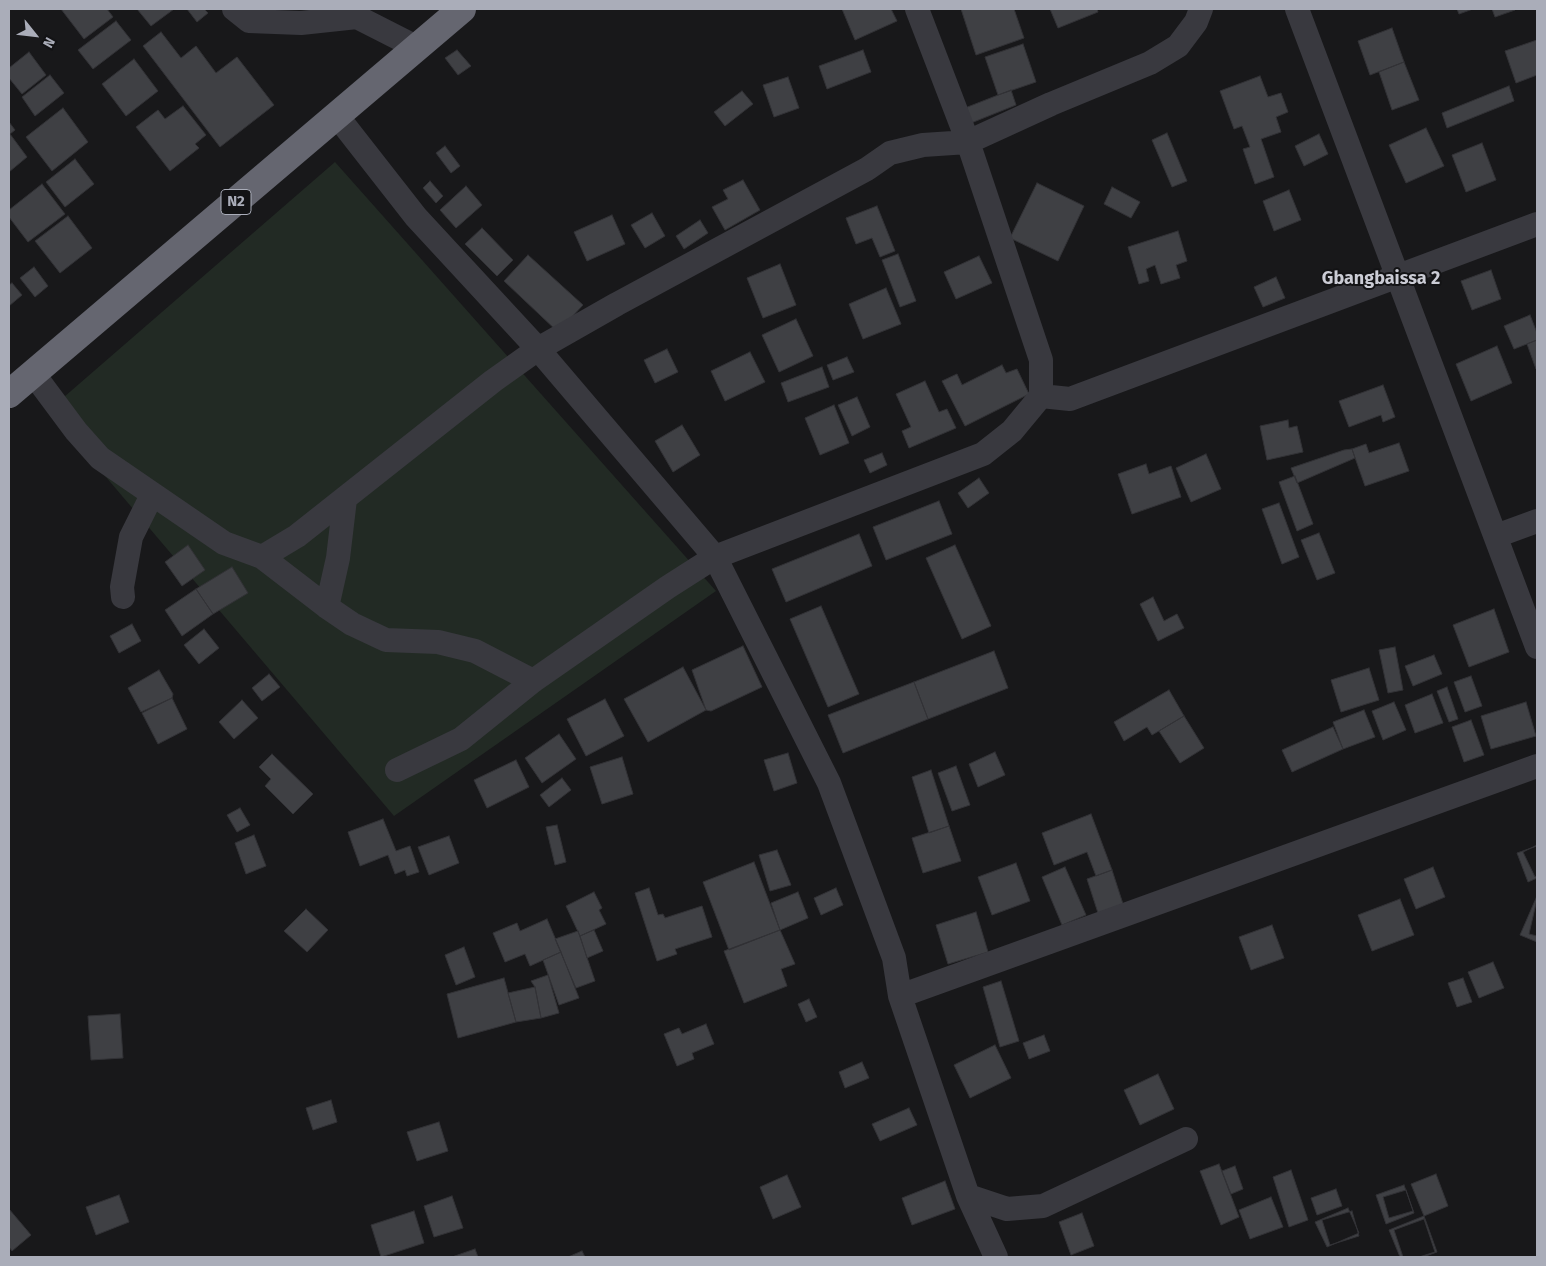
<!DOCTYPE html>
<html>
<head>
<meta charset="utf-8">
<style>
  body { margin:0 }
  #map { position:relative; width:1546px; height:1266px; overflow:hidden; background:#18181a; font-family:"Fira Sans",sans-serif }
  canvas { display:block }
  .frame { position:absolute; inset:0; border:10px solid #aaadb9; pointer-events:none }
  .north { position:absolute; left:10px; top:10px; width:50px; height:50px; -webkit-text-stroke:4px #131315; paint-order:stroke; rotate:119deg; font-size:14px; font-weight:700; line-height:20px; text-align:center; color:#aaadb9 }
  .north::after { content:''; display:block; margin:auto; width:18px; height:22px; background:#aaadb9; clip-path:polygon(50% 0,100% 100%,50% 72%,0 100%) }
</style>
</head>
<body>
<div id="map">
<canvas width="1546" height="1266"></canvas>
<div class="frame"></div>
<div class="north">N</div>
</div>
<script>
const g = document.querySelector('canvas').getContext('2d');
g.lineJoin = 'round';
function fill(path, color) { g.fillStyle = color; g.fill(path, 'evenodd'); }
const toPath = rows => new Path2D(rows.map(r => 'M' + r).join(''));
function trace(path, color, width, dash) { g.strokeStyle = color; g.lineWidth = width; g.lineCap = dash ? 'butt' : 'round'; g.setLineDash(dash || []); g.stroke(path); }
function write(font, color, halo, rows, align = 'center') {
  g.font = font + ' "Fira Sans",sans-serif'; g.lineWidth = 4; g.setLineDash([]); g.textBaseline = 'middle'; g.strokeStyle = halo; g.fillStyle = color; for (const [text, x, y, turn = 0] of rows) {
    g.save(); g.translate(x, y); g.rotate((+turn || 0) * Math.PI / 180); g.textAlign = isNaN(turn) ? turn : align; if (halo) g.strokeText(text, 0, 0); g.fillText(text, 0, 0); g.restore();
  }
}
const green = toPath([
  [335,162,716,591,394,816,49,410]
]);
const building = toPath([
  [61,9,107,9,113,17,84,39,61,9],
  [137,9,174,9,151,26,137,9],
  [187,9,204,9,208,13,197,22,187,9],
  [842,9,891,9,897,21,855,40,842,9],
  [961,9,1014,9,1024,38,976,55,961,9],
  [1050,9,1097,9,1098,12,1058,28,1050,9],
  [1457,9,1473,9,1459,14,1457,9],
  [1492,9,1514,9,1515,10,1495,17,1492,9],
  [116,21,131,40,93,69,78,50,116,21],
  [1392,28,1404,62,1370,75,1358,41,1392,28],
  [161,32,181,58,196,46,216,73,237,57,274,105,220,147,143,46,161,32],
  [1537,40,1537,75,1516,83,1505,51,1537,40],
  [1023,44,1036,82,998,95,985,57,1023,44],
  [457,50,471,66,458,75,445,58,457,50],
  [863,50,871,72,827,89,819,66,863,50],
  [29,52,46,75,22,94,9,78,9,68,29,52],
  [134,59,158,91,126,116,102,84,134,59],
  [1404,62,1419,100,1392,110,1379,72,1404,62],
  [50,75,64,93,35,116,22,97,50,75],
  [1260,76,1268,97,1281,93,1288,112,1276,117,1281,132,1261,139,1274,177,1255,184,1243,149,1250,147,1242,126,1234,129,1220,91,1260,76],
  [788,77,799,108,774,117,763,85,788,77],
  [1509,86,1514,101,1447,128,1442,113,1509,86],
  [1011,90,1016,105,971,123,965,108,1011,90],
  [742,91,753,104,725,126,714,112,742,91],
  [183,106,206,135,195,144,199,148,170,171,136,127,158,110,165,119,183,106],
  [63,108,88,142,52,171,26,137,63,108],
  [9,122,15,130,10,134,27,157,9,172,9,122],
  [1426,128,1444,166,1406,183,1389,145,1426,128],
  [1167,133,1187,181,1172,187,1152,140,1167,133],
  [1319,134,1328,154,1304,166,1295,146,1319,134],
  [1482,143,1496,180,1466,192,1452,155,1482,143],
  [445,146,460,166,451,173,436,153,445,146],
  [75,159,94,184,65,207,46,182,75,159],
  [743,180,760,210,725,230,712,207,728,199,723,190,743,180],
  [430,181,443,196,436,203,423,188,430,181],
  [1037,183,1084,206,1058,261,1010,238,1037,183],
  [42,184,65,214,28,242,9,217,9,210,42,184],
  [466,186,482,205,456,228,440,210,466,186],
  [1112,187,1140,202,1131,218,1104,204,1112,187],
  [1289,190,1301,220,1274,231,1263,201,1289,190],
  [877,206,895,251,880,257,872,238,856,244,846,218,877,206],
  [652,213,665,236,645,248,631,225,652,213],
  [612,215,625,244,587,261,574,232,612,215],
  [68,216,92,248,60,273,35,241,68,216],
  [700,220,708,233,684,249,676,236,700,220],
  [482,228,513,260,497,276,465,244,482,228],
  [1178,231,1187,261,1176,265,1180,278,1161,284,1155,265,1146,269,1149,281,1139,284,1128,247,1178,231],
  [898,254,916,301,900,307,882,260,898,254],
  [528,255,583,305,558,332,504,281,528,255],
  [979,256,992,283,956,299,944,272,979,256],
  [780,264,796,305,763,318,747,278,780,264],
  [34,267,48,286,35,297,20,278,34,267],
  [1491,270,1501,299,1472,310,1461,281,1491,270],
  [1276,277,1285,298,1263,307,1254,287,1276,277],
  [12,283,22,295,9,306,9,285,12,283],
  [886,288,901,324,863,339,849,304,886,288],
  [1530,315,1537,333,1537,340,1514,349,1504,326,1530,315],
  [796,319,813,356,779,372,762,335,796,319],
  [1537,340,1537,369,1536,369,1527,344,1537,340],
  [1497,346,1512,383,1471,401,1456,364,1497,346],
  [667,349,678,372,655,383,644,360,667,349],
  [750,352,765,382,725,401,711,371,750,352],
  [847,357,854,372,833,380,827,365,847,357],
  [1002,365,1006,373,1017,369,1029,394,965,426,942,381,957,374,962,385,1002,365],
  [822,367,829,387,788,402,781,383,822,367],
  [925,381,939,412,947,409,956,428,909,448,902,431,911,427,896,394,925,381],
  [1383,385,1395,417,1383,422,1381,415,1349,427,1339,401,1383,385],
  [857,397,870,427,852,436,838,405,857,397],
  [834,405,849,443,820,455,805,418,834,405],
  [1288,420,1289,428,1297,426,1303,452,1267,460,1260,426,1288,420],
  [682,425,700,455,673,472,655,441,682,425],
  [1399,443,1409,471,1365,486,1352,449,1366,444,1369,453,1399,443],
  [1352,449,1355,458,1297,483,1291,468,1344,450,1352,449],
  [882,453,887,465,870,473,864,460,882,453],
  [1206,454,1221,489,1191,502,1176,468,1206,454],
  [1146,464,1149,474,1171,466,1181,497,1132,514,1118,474,1146,464],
  [1295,476,1313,524,1297,531,1279,482,1295,476],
  [979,478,989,493,968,508,958,493,979,478],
  [939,501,952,534,886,560,873,527,939,501],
  [1279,503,1299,557,1282,564,1262,509,1279,503],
  [1319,533,1335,573,1317,580,1301,540,1319,533],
  [859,534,872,566,786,602,772,569,859,534],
  [188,545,205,570,182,586,165,562,188,545],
  [955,545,991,626,962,639,926,558,955,545],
  [232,567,248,593,213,614,196,589,232,567],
  [196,589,213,614,182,636,165,610,196,589],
  [1153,597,1164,621,1177,614,1184,628,1158,641,1140,604,1153,597],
  [821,606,859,694,828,707,790,619,821,606],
  [1494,609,1509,652,1469,667,1453,625,1494,609],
  [132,624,141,641,119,653,110,636,132,624],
  [204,629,219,648,199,664,184,645,204,629],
  [743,646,762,687,711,711,706,710,692,670,743,646],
  [1395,647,1403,690,1388,693,1379,650,1395,647],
  [994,651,1008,688,928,719,914,682,994,651],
  [1434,655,1442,674,1413,686,1405,666,1434,655],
  [683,667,706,710,648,742,624,699,683,667],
  [1369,668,1379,700,1341,712,1331,680,1369,668],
  [159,670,173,694,172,698,141,712,128,688,159,670],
  [269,674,280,687,262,701,252,688,269,674],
  [1471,676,1482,706,1465,712,1454,682,1471,676],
  [914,682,928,719,843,753,828,715,914,682],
  [1447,687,1458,719,1449,722,1437,691,1447,687],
  [1169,690,1184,716,1152,735,1147,727,1124,741,1114,722,1169,690],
  [1432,694,1443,723,1415,733,1405,705,1432,694],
  [172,698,187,729,158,744,142,713,172,698],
  [605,699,624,736,586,756,567,719,605,699],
  [242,700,258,718,234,739,219,722,242,700],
  [1394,702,1406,730,1383,740,1372,711,1394,702],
  [1526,702,1536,736,1491,749,1481,716,1526,702],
  [1364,710,1375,737,1343,749,1333,722,1364,710],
  [1184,716,1204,748,1180,763,1159,731,1184,716],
  [1471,720,1484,755,1464,762,1452,727,1471,720],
  [1333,727,1343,749,1292,772,1282,750,1333,727],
  [559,734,576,759,542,783,525,758,559,734],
  [995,752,1005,775,978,787,969,764,995,752],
  [788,753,797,783,774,791,764,760,788,753],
  [272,754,313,794,293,814,265,786,271,779,259,767,272,754],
  [622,757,633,794,602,804,590,767,622,757],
  [516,760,529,787,487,808,474,780,516,760],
  [956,766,970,805,952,811,938,773,956,766],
  [931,770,949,826,929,833,912,777,931,770],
  [562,778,571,790,549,807,540,795,562,778],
  [240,808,250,825,237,832,227,815,240,808],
  [1091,814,1112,870,1096,876,1087,852,1054,865,1042,833,1091,814],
  [383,819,396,851,410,846,419,872,407,876,405,870,395,874,388,855,360,866,348,832,383,819],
  [557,825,566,862,555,865,546,827,557,825],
  [949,826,961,861,923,873,912,838,949,826],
  [254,835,266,866,246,874,235,843,254,835],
  [449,836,459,863,429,875,418,847,449,836],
  [1537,845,1537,876,1535,877,1523,852,1537,845],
  [1537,846,1537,878,1528,882,1517,853,1537,846],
  [777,850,791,885,770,891,759,855,777,850],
  [754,862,780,930,729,950,703,882,754,862],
  [1016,863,1030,901,992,915,978,877,1016,863],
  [1065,867,1086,915,1062,925,1042,877,1065,867],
  [1433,867,1445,897,1416,909,1404,879,1433,867],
  [1112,870,1123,904,1098,913,1087,879,1112,870],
  [649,888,658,915,663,914,665,918,702,906,712,937,675,949,677,954,657,961,635,893,649,888],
  [836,888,843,905,821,915,814,898,836,888],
  [594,892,602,908,599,910,606,924,580,936,566,906,594,892],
  [798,892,808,918,780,930,771,903,798,892],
  [1537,896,1537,942,1520,935,1537,896],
  [1400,899,1414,935,1372,951,1358,915,1400,899],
  [1537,899,1537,936,1529,934,1537,899],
  [306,909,328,930,307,952,284,931,306,909],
  [976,912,988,952,948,964,936,925,976,912],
  [547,919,561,952,530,966,525,954,505,962,493,933,517,923,520,931,547,919],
  [1272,925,1284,958,1251,970,1239,937,1272,925],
  [594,930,603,951,587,958,580,936,594,930],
  [780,930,795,964,781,969,787,986,744,1003,724,951,780,930],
  [578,931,595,981,576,988,555,939,578,931],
  [464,947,475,977,456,985,445,955,464,947],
  [561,952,579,998,559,1005,543,960,561,952],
  [1493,962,1504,988,1479,998,1468,972,1493,962],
  [548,975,559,1013,541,1018,535,987,531,981,548,975],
  [504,978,516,1022,458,1038,447,994,504,978],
  [1463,978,1472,1002,1457,1007,1448,983,1463,978],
  [1001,981,1019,1041,1000,1047,983,987,1001,981],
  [535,987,541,1018,516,1022,508,993,535,987],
  [809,999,817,1017,806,1022,798,1004,809,999],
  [120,1014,123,1058,91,1060,88,1016,120,1014],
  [706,1024,714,1044,692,1053,694,1059,677,1066,664,1034,679,1028,682,1034,706,1024],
  [1044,1035,1050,1051,1029,1059,1023,1043,1044,1035],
  [995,1045,1011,1078,970,1098,954,1065,995,1045],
  [862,1062,869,1078,845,1088,839,1072,862,1062],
  [1158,1074,1174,1109,1140,1125,1124,1090,1158,1074],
  [331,1100,337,1122,313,1130,306,1108,331,1100],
  [909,1108,917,1125,880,1141,872,1124,909,1108],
  [439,1122,448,1151,417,1161,407,1132,439,1122],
  [1219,1164,1239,1217,1221,1225,1200,1171,1219,1164],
  [1235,1166,1243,1189,1231,1194,1222,1171,1235,1166],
  [1291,1170,1308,1220,1289,1227,1273,1177,1291,1170],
  [1436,1174,1448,1206,1424,1216,1411,1184,1436,1174],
  [787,1175,801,1207,773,1219,760,1187,787,1175],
  [945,1181,955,1209,912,1225,902,1198,945,1181],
  [1404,1185,1414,1213,1386,1224,1376,1195,1404,1185],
  [1336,1189,1342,1206,1317,1215,1311,1198,1336,1189],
  [1406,1190,1413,1211,1389,1218,1383,1197,1406,1190],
  [119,1195,129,1222,96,1235,86,1207,119,1195],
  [452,1196,463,1228,434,1237,424,1206,452,1196],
  [1271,1197,1283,1227,1250,1239,1239,1210,1271,1197],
  [1348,1208,1359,1233,1327,1247,1315,1222,1348,1208],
  [9,1209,31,1235,12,1251,9,1247,9,1209],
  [414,1211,424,1243,381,1257,371,1225,414,1211],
  [1352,1211,1359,1236,1330,1245,1322,1220,1352,1211],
  [1082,1213,1094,1246,1071,1255,1059,1222,1082,1213],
  [1424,1216,1437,1252,1423,1257,1400,1257,1389,1230,1424,1216],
  [1424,1219,1435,1252,1419,1257,1403,1257,1394,1230,1424,1219],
  [475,1249,478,1257,452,1257,475,1249],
  [582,1251,585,1257,568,1257,582,1251]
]);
const minor = toPath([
  [234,9,249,21,301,23,357,17,416,47],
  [1297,9,1537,647],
  [337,116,416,217,538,349,715,557,829,783,894,958,900,996,968,1196,996,1257],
  [31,376,41,384,76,431,100,458,224,543,262,557,327,607,352,624,386,640,438,642,475,651,533,681],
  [1041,396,1070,399,1537,224],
  [1496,536,1537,521],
  [262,557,297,536,493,381,538,349,617,304,867,169,890,153,923,145,968,142,1051,104,1150,63,1178,46,1196,22,1201,9],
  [123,597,122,587,131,537,152,495],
  [327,607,338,558,345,499],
  [397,770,461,739,533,681,668,587,715,557,983,454,1012,431,1041,396,1041,360,968,142,917,9],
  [900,996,1537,766],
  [968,1196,1007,1209,1043,1206,1186,1139]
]);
const highway = toPath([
  [9,394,462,9]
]);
const shields = [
  [236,202,30]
];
const shieldNames = [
  ["N2",236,202]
];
const neighbourhoodNames = [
  ["Gbangbaissa 2",1381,279]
];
fill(green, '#222a24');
fill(building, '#3f4044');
trace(building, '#323236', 1);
trace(minor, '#39393f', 24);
trace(highway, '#656670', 28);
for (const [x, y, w] of shields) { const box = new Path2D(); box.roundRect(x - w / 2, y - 12.5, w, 25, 4); g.fillStyle = '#131315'; g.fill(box); trace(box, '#aaadb9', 1); }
write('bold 15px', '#aaadb9', null, shieldNames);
write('bold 18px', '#cbccd5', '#131315', neighbourhoodNames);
</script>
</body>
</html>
